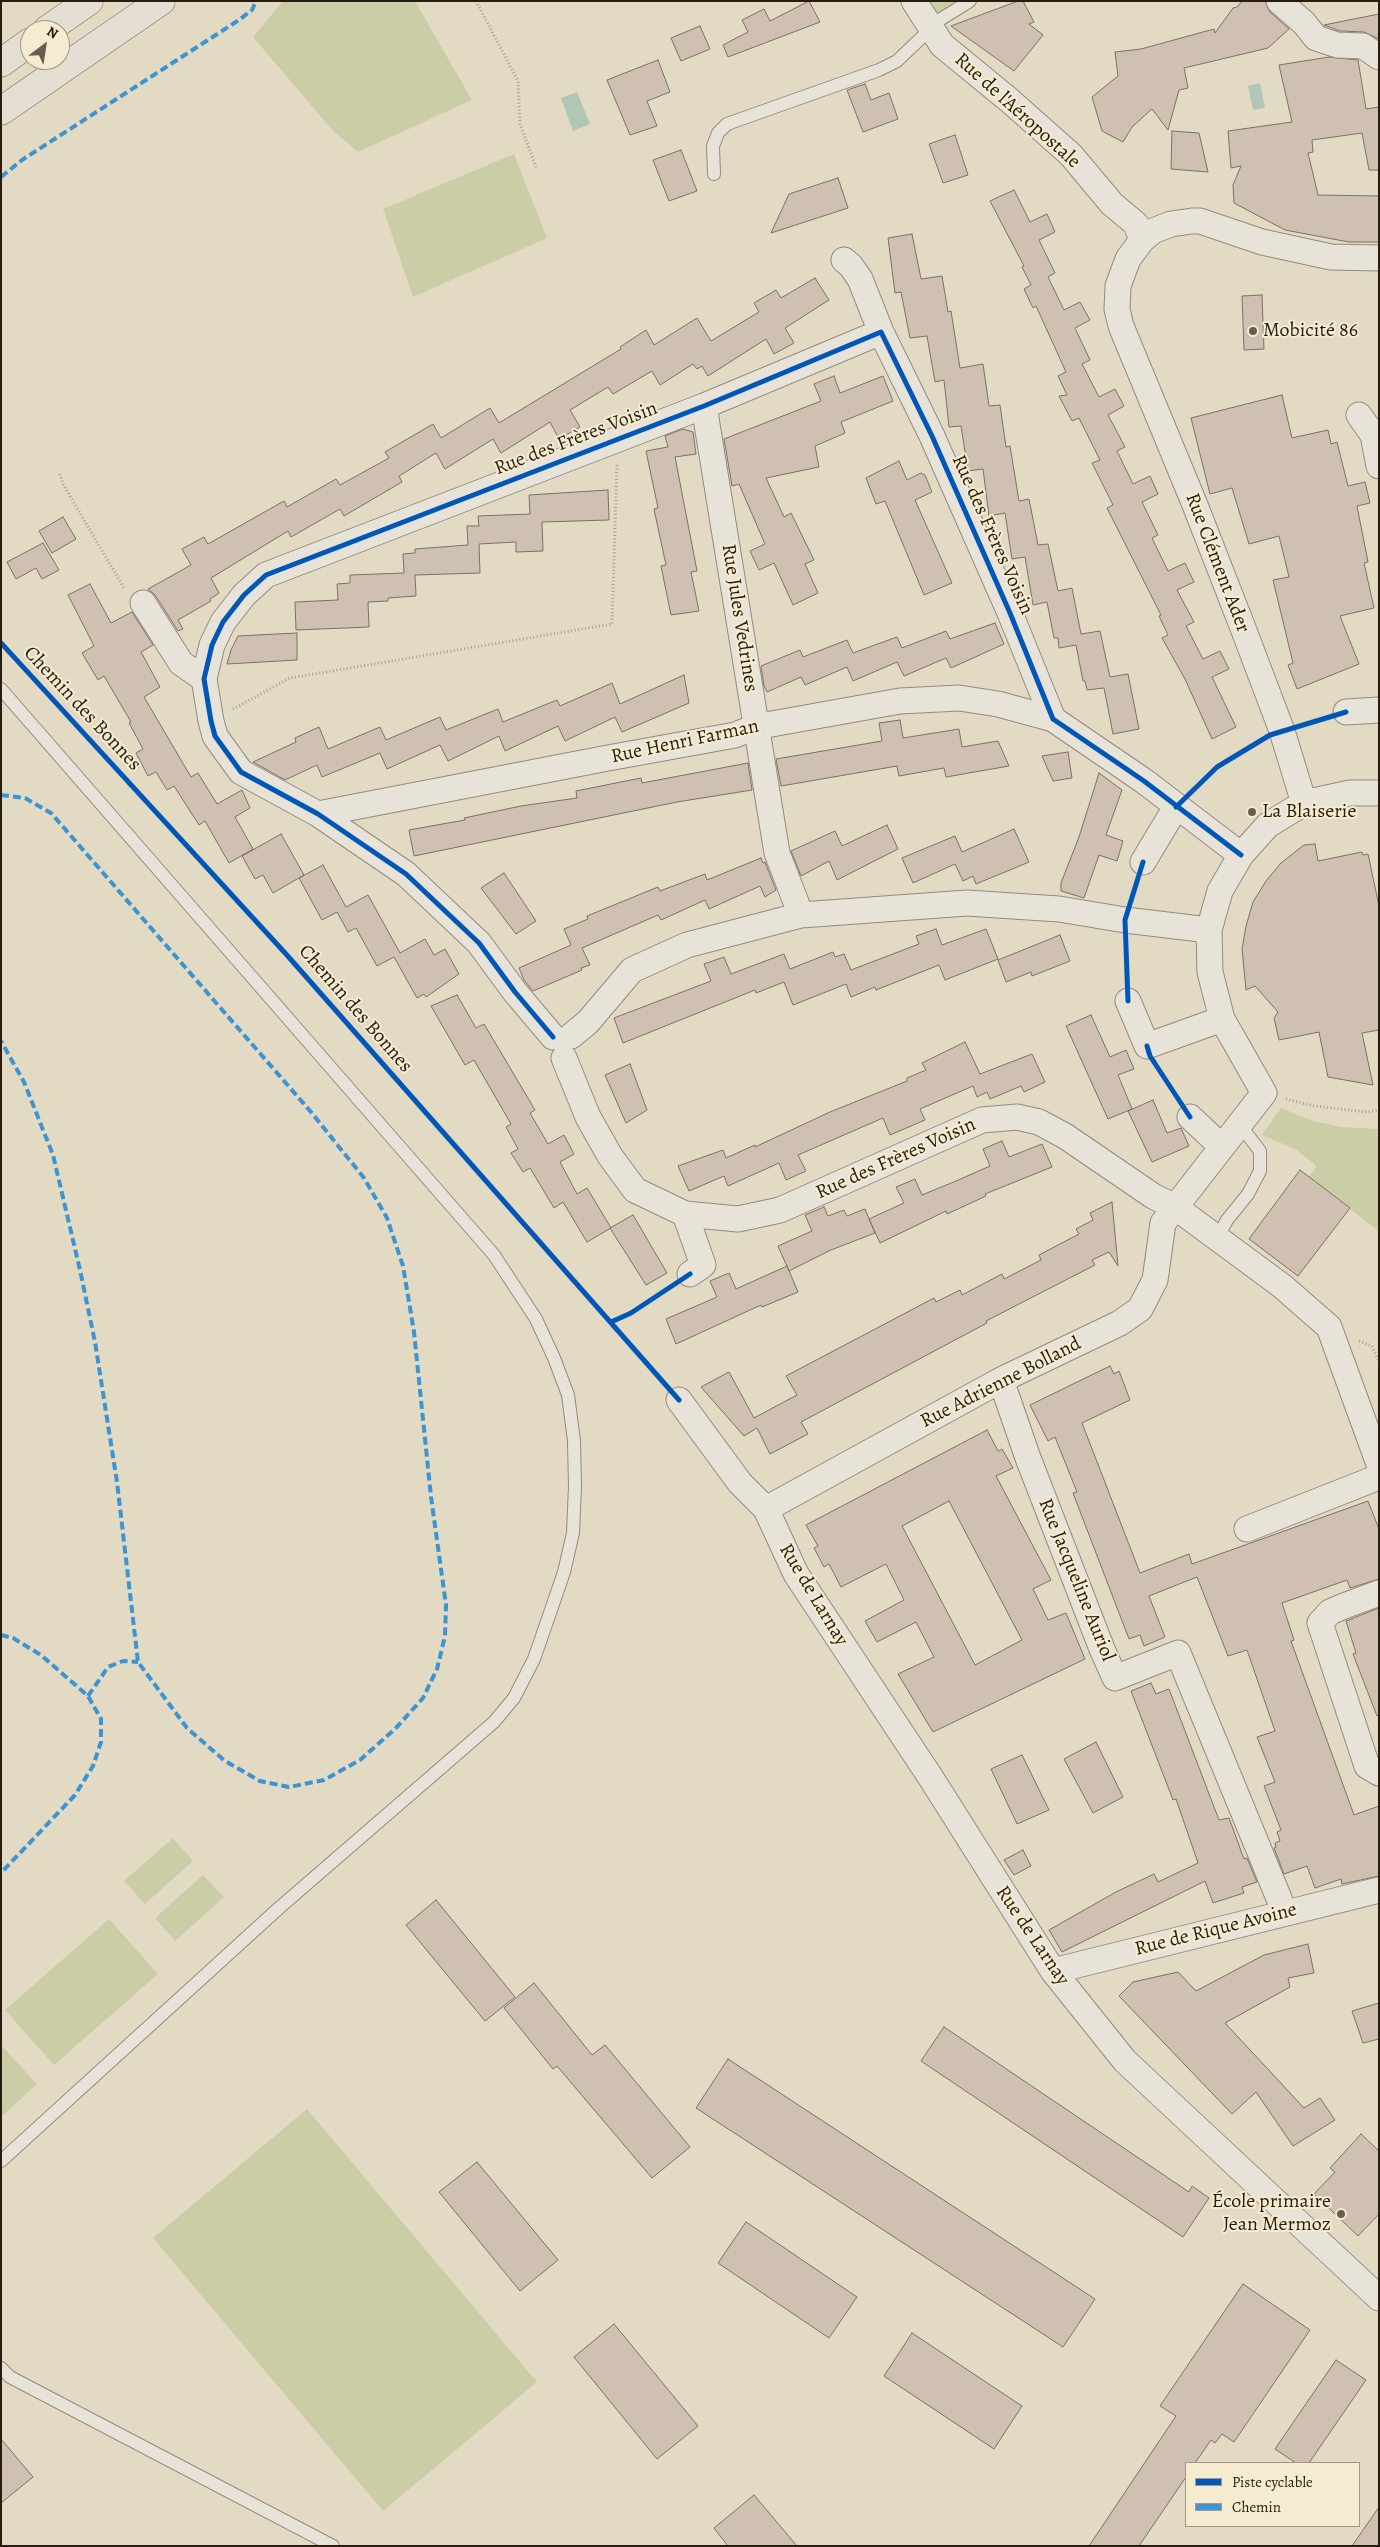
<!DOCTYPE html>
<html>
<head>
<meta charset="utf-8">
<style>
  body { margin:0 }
  #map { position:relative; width:1380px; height:2547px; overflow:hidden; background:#e3dac4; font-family:Alegreya,serif }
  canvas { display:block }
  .frame { position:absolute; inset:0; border:2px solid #281c0f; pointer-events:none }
  .legend { position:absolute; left:1185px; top:2462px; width:175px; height:65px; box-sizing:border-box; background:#f5ebd0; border:1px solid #a39883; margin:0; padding:6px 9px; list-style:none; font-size:15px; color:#281c0f }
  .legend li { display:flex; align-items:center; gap:10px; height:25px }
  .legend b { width:25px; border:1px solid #a39883 }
  .north { position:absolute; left:20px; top:20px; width:50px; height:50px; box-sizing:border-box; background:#f5ebd0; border:1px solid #a39883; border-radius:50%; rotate:31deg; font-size:14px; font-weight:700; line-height:20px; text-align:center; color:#281c0f }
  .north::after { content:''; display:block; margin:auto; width:18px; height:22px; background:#695e4e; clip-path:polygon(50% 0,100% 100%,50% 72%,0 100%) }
</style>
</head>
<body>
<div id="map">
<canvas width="1380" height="2547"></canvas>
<div class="frame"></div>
<ul class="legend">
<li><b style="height:6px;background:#0057b8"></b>Piste cyclable</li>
<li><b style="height:6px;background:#3c94d2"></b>Chemin</li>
</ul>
<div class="north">N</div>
</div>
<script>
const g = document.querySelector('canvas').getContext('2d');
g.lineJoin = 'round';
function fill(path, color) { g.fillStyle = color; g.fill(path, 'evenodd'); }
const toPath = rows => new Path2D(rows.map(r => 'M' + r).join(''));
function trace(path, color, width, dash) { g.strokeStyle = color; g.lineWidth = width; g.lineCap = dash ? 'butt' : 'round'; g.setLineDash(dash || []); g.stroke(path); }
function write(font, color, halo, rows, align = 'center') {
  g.font = font + ' Alegreya,serif'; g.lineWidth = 4; g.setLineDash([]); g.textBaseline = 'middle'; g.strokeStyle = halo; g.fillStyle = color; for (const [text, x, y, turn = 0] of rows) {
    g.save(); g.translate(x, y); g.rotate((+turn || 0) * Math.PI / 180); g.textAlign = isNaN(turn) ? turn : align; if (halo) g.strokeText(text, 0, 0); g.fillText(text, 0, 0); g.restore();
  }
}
const green = toPath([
  [283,1,415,1,472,100,358,152,333,131,253,37],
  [924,1,960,1,934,17],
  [514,154,547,238,413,297,383,209],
  [1281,1108,1313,1121,1341,1127,1379,1129,1379,1235,1377,1230,1309,1177,1317,1166,1295,1149,1262,1135],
  [173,1838,193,1861,145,1904,124,1881],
  [203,1875,224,1897,175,1941,155,1918],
  [109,1919,158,1974,54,2065,5,2010],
  [1,2045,37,2084,1,2117],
  [307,2109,537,2382,383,2511,153,2238]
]);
const water = toPath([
  [1260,83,1265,108,1253,110,1248,86],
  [577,92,590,124,573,131,561,98]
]);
const building = toPath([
  [809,1,820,22,728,57,723,45,748,32,742,20,764,9,770,21,809,1],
  [1018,1,1023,1,1034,22,1029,24,1043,35,1014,71,951,26,1018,1],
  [1242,1,1265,1,1270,12,1289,29,1268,48,1184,68,1188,88,1179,90,1168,130,1152,109,1132,127,1123,142,1102,131,1092,97,1118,76,1115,52,1141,49,1214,29,1215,33,1233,8,1237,7,1242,1],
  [1379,14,1379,39,1364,32,1340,31,1324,25,1379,14],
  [700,26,710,49,681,61,671,38,700,26],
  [1329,57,1358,60,1366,109,1379,107,1379,170,1369,170,1362,133,1312,140,1313,152,1308,153,1318,195,1379,196,1379,242,1349,242,1285,230,1234,203,1233,185,1241,166,1231,168,1228,131,1292,122,1279,65,1329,57],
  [658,60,670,92,647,101,657,126,630,135,607,80,658,60],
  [865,84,871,100,889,93,898,119,863,132,847,90,865,84],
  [1172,131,1199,133,1208,172,1171,169,1172,131],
  [955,135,968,175,943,183,929,144,955,135],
  [681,150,697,191,669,201,653,160,681,150],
  [838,178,848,208,771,233,789,194,838,178],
  [1014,190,1030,222,1047,214,1055,232,1039,240,1055,273,1048,277,1064,310,1080,302,1090,320,1075,328,1090,360,1082,364,1099,397,1115,389,1124,406,1108,415,1125,447,1117,451,1133,484,1150,476,1158,494,1142,502,1158,535,1152,538,1168,571,1185,563,1194,582,1177,590,1194,622,1186,626,1203,659,1220,651,1229,669,1212,677,1236,727,1212,739,1185,679,1162,638,1168,635,1159,616,1161,615,1107,508,1113,505,1092,463,1100,460,1079,418,1072,421,1059,396,1067,395,1058,376,1066,372,1036,306,1033,308,1024,289,1031,285,1022,267,1024,266,990,201,1014,190],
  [912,234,921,279,942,276,948,312,951,311,960,368,983,364,989,406,1000,405,1006,447,1010,446,1019,501,1029,499,1038,545,1048,544,1058,591,1072,588,1081,634,1100,631,1110,677,1128,674,1139,729,1113,734,1104,688,1087,690,1085,681,1083,681,1076,645,1059,648,1058,638,1054,638,1047,602,1033,605,1025,557,1012,559,1005,513,989,516,983,469,968,471,961,426,949,427,944,380,935,382,927,336,910,338,901,292,895,293,888,238,912,234],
  [815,278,829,300,785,328,794,343,774,354,766,339,708,376,702,366,697,369,693,364,660,385,652,371,613,394,608,387,570,410,580,427,559,439,550,422,501,453,493,439,445,469,436,453,399,476,402,482,344,516,340,509,291,537,288,531,211,578,219,593,210,599,211,601,178,620,183,629,178,631,155,595,148,589,191,565,182,549,204,537,208,544,284,501,287,507,336,479,340,485,389,458,385,452,433,424,441,438,490,408,499,423,621,349,620,347,646,330,654,345,697,318,711,341,759,312,754,303,776,290,781,298,815,278],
  [1262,295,1264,349,1244,350,1242,296,1262,295],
  [834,376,840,393,883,376,893,401,841,422,845,433,815,446,819,467,766,478,784,517,791,513,814,560,805,564,818,593,793,605,774,563,759,570,750,551,765,544,739,484,732,486,724,439,821,401,814,384,834,376],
  [1282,395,1292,438,1328,430,1331,444,1337,442,1348,486,1365,482,1370,503,1357,506,1368,562,1364,563,1374,608,1340,616,1359,664,1297,689,1288,665,1293,663,1273,580,1289,577,1279,536,1249,544,1232,488,1210,494,1191,418,1282,395],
  [683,429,693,432,696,454,675,457,697,571,691,572,699,611,671,615,661,566,666,565,654,509,658,508,646,451,668,447,665,436,683,429],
  [899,461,907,480,921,473,925,475,932,492,915,500,952,583,924,595,885,501,876,504,866,478,899,461],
  [608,490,609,520,542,522,543,551,516,552,516,542,479,544,480,573,415,575,416,596,388,598,388,601,368,602,369,627,296,630,295,602,338,600,337,584,350,583,350,575,404,573,403,554,415,553,415,549,468,545,467,526,479,526,478,516,530,514,529,495,608,490],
  [63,517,76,539,52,553,39,531,63,517],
  [43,543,59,570,42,579,36,568,16,579,7,562,43,543],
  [90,584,111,623,132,612,153,645,141,652,160,687,144,697,191,777,198,773,217,804,242,790,250,808,235,817,253,849,229,863,205,821,199,825,174,786,167,790,156,772,148,776,136,753,143,749,129,723,131,722,104,676,98,680,82,653,94,646,68,595,90,584],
  [995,623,1004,644,951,668,946,658,904,676,897,662,853,681,847,667,805,685,801,677,767,692,764,686,761,666,800,650,803,657,847,640,853,653,897,637,902,648,946,631,950,639,995,623],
  [297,633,297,660,227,664,231,650,238,636,297,633],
  [684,675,689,703,622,732,615,717,565,741,558,726,505,751,499,736,448,761,440,745,387,769,380,753,322,777,317,765,285,780,253,762,296,742,295,738,319,727,328,749,380,727,386,740,440,717,446,730,498,709,503,722,557,700,560,706,612,683,620,704,684,675],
  [900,720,903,738,959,729,962,747,998,741,1009,766,946,777,944,768,899,776,897,766,781,786,776,759,882,741,879,723,900,720],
  [1068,752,1072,778,1053,781,1042,756,1068,752],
  [748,763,752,790,677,802,414,856,409,830,465,820,464,818,521,806,577,798,576,791,641,778,642,783,748,763],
  [1099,773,1122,790,1106,835,1123,841,1117,861,1099,855,1084,898,1061,891,1061,883,1079,837,1099,773],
  [887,825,898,849,837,880,829,861,801,876,791,851,835,831,842,846,887,825],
  [1014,829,1029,862,976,884,973,876,963,881,955,864,913,883,902,858,955,836,962,852,1014,829],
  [281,834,304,875,273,893,263,875,255,879,242,856,281,834],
  [1315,844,1318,861,1362,852,1363,855,1368,854,1379,906,1379,1030,1362,1033,1373,1085,1328,1077,1319,1032,1279,1040,1274,1018,1278,1012,1255,986,1246,990,1242,949,1246,926,1253,902,1266,881,1281,863,1304,845,1315,844],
  [761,858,763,863,765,862,776,890,765,897,760,886,709,909,705,900,661,920,658,915,582,948,590,965,581,968,582,970,533,991,524,980,519,968,571,945,564,929,588,919,587,916,658,887,660,891,705,874,707,880,761,858],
  [323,865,346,907,368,895,400,953,425,939,434,955,445,949,459,974,426,997,424,994,417,998,394,957,377,966,356,928,348,932,337,912,322,920,299,878,323,865],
  [504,873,536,921,516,934,481,888,504,873],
  [936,929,942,945,986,929,998,959,945,980,939,965,876,990,875,987,851,997,846,984,793,1005,784,982,756,993,755,990,623,1043,614,1018,711,981,704,964,724,957,731,974,784,954,790,969,833,952,835,957,844,954,851,970,919,944,916,936,936,929],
  [1060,935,1070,961,1032,976,1031,972,1006,982,998,960,1060,935],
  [457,995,476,1028,484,1024,535,1110,530,1113,548,1144,564,1135,574,1154,560,1162,577,1194,587,1188,611,1228,587,1242,563,1202,554,1208,530,1168,523,1172,511,1153,518,1149,506,1127,511,1124,474,1060,465,1065,431,1006,457,995],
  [1091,1015,1110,1057,1126,1050,1134,1069,1118,1075,1132,1109,1108,1119,1066,1026,1091,1015],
  [965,1042,980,1074,1032,1054,1045,1082,1024,1092,1021,1086,990,1099,987,1092,977,1097,973,1086,920,1109,925,1120,890,1135,883,1118,798,1155,806,1171,786,1180,779,1163,728,1186,724,1176,689,1191,678,1166,723,1150,726,1158,755,1145,755,1147,830,1112,907,1081,907,1078,926,1070,922,1063,965,1042],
  [630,1064,647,1110,626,1123,605,1075,630,1064],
  [1153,1100,1167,1133,1181,1128,1189,1146,1152,1162,1128,1111,1153,1100],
  [1002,1141,1009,1157,1042,1144,1052,1167,985,1194,986,1196,947,1214,946,1211,880,1243,869,1219,904,1203,896,1187,915,1179,922,1195,956,1181,990,1166,983,1149,1002,1141],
  [1300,1170,1350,1208,1298,1276,1249,1239,1300,1170],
  [1112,1202,1118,1266,1109,1252,1092,1260,1095,1265,986,1321,987,1323,801,1422,808,1434,770,1454,757,1428,744,1436,701,1387,729,1372,754,1418,797,1395,786,1376,934,1298,936,1302,960,1290,962,1295,1002,1274,1004,1279,1041,1260,1039,1255,1079,1234,1076,1229,1093,1220,1090,1213,1112,1202],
  [824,1207,828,1216,844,1210,847,1216,865,1209,875,1233,831,1250,789,1271,778,1246,812,1231,805,1215,824,1207],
  [633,1215,667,1273,646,1285,610,1228,633,1215],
  [787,1266,798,1292,762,1307,761,1305,676,1344,666,1319,717,1297,710,1281,729,1273,736,1289,787,1266],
  [1110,1366,1114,1374,1119,1371,1130,1400,1082,1423,1140,1573,1189,1554,1192,1564,1368,1501,1379,1529,1379,1579,1350,1588,1347,1580,1282,1603,1294,1640,1291,1641,1354,1815,1379,1806,1379,1876,1342,1884,1341,1879,1315,1888,1307,1866,1284,1874,1274,1848,1276,1847,1275,1843,1280,1841,1277,1832,1281,1830,1264,1786,1275,1782,1257,1737,1275,1731,1247,1650,1228,1656,1197,1577,1149,1596,1165,1637,1144,1646,1140,1635,1129,1639,1073,1493,1077,1492,1055,1437,1048,1441,1030,1405,1110,1366],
  [987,1430,998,1451,1002,1449,1013,1468,996,1476,1051,1580,1033,1589,1048,1620,1066,1613,1085,1659,933,1732,898,1674,934,1657,916,1622,877,1642,865,1621,904,1600,886,1564,841,1587,829,1564,824,1567,814,1548,818,1546,806,1525,987,1430],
  [949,1501,1022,1640,975,1665,902,1526,949,1501],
  [1379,1608,1379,1715,1377,1716,1353,1654,1356,1653,1346,1621,1379,1608],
  [1151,1683,1156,1694,1169,1689,1219,1820,1229,1818,1244,1859,1247,1858,1257,1882,1242,1887,1244,1893,1213,1903,1205,1881,1062,1952,1049,1930,1116,1892,1154,1874,1158,1882,1198,1863,1176,1799,1173,1800,1131,1691,1151,1683],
  [1096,1742,1123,1797,1093,1813,1064,1759,1096,1742],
  [1022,1755,1049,1810,1017,1824,991,1769,1022,1755],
  [1023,1850,1031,1866,1014,1875,1004,1860,1023,1850],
  [436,1900,515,1997,485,2021,406,1925,436,1900],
  [1308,1944,1314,1973,1288,1978,1290,1987,1225,2023,1304,2108,1320,2098,1335,2120,1293,2146,1256,2092,1232,2114,1119,1996,1133,1982,1178,1972,1196,1991,1264,1955,1308,1944],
  [534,1983,592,2055,605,2045,690,2147,652,2178,557,2066,553,2069,504,2008,534,1983],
  [1379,2003,1379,2039,1363,2043,1352,2011,1379,2003],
  [944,2027,1189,2192,1192,2186,1209,2198,1183,2237,921,2061,944,2027],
  [728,2059,1095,2299,1063,2347,696,2108,728,2059],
  [1361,2134,1379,2151,1379,2214,1358,2236,1314,2194,1335,2172,1330,2168,1361,2134],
  [477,2162,558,2260,520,2291,439,2192,477,2162],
  [746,2222,857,2297,829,2338,718,2263,746,2222],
  [1243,2284,1310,2330,1234,2442,1222,2434,1215,2443,1211,2440,1195,2463,1186,2463,1186,2477,1139,2546,1089,2546,1176,2416,1160,2406,1243,2284],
  [614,2324,698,2426,657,2459,574,2357,614,2324],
  [912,2333,1022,2406,994,2449,884,2376,912,2333],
  [1336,2360,1366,2380,1309,2463,1296,2463,1275,2449,1336,2360],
  [1,2439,33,2477,1,2503,1,2439],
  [754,2495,797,2546,728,2546,714,2528,754,2495],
  [1379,2507,1379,2546,1352,2546,1379,2507]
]);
const path = toPath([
  [476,1,518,81,520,124,536,167],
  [60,474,63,484,124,588],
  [233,709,290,678,612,624,617,464],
  [1286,1099,1314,1106,1367,1112,1379,1110],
  [1359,1341,1372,1346,1379,1362]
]);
const service = toPath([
  [714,174,713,146,718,133,727,124,879,70,897,61,941,19,970,1],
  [1,689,494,1255,536,1319,554,1358,568,1395,574,1441,575,1486,573,1533,564,1572,550,1613,534,1659,514,1698,494,1722,279,1908,1,2161],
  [1217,1238,1227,1220,1248,1194,1260,1171,1260,1151,1240,1125],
  [1,2368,10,2377,333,2546]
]);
const minor = toPath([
  [914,1,942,45,1009,100,1071,155,1112,204,1136,224,1142,240],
  [1279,1,1304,23,1316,38,1337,45,1363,46,1379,57],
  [844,260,851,266,860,279,881,332],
  [704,406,777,853,801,915],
  [1359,415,1373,435,1379,466],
  [143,603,181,663,204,679],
  [1346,712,1379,710],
  [1304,803,1282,731,1243,628,1195,505,1121,326,1117,309,1118,286,1128,259,1142,240,1153,231,1171,224,1192,221,1200,221,1262,242,1331,257,1379,258],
  [318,814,608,758,735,735,755,727,900,701,959,698,998,704,1053,719],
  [1143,862,1176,807],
  [1128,1001,1147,1046,1222,1019],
  [571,1036,588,1022,632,970,687,945,801,915,967,903,1059,909,1125,920,1209,930],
  [553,1037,515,992,479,943,406,874,318,814,241,772,215,736,211,721,204,679,212,645,223,622,244,595,266,575,704,406,881,332,932,436,1010,613,1053,719,1144,781,1241,855],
  [564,1058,588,1117,610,1156,635,1190,685,1214,738,1219,780,1210,982,1120,1017,1117,1039,1122,1065,1136,1153,1196,1175,1207,1282,1286,1329,1327,1379,1464],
  [1190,1117,1222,1147],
  [685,1214,703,1265,690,1274],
  [1001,1380,1028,1458,1102,1649,1115,1678,1178,1653,1285,1913],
  [679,1400,740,1483,766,1509,796,1574,931,1778,1053,1971,1125,2061,1379,2298],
  [766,1509,1001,1380,1120,1323,1140,1309,1155,1280,1163,1223,1264,1093,1222,1019,1210,972,1209,930,1220,891,1241,855,1268,825,1304,803,1350,793,1379,793],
  [1247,1529,1379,1477],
  [1379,1593,1344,1606,1330,1612,1320,1623,1367,1766,1379,1773],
  [1053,1971,1379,1890]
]);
const primary = toPath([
  [47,30,89,1],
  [1,63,30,42],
  [1,111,161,1]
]);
const quiet = toPath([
  [1,177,22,160,239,20,252,10,256,1],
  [1,795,25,798,51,813,311,1112,364,1178,387,1218,403,1266,414,1332,431,1497,446,1605,445,1636,437,1669,423,1698,395,1729,360,1760,324,1780,289,1787,260,1781,225,1761,187,1728,138,1662,117,1482,95,1342,80,1270,53,1155,24,1082,1,1041],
  [1,1635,13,1638,41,1655,88,1696,101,1719,101,1742,93,1766,75,1795,1,1873],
  [88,1696,108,1667,123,1661,138,1662]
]);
const cycleway = toPath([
  [1,643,286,954,679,1400],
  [1176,807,1217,767,1270,735,1346,712],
  [1128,1001,1125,920,1143,862],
  [553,1037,515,992,479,943,406,874,318,814,241,772,215,736,211,721,204,679,212,645,223,622,244,595,266,575,704,406,881,332,932,436,1010,613,1053,719,1144,781,1241,855],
  [1147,1046,1150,1056,1190,1117],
  [611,1322,631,1313,690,1274]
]);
const markers = [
  [1253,331,5,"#695e4e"],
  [1252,812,5,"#695e4e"],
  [1341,2214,5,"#695e4e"]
];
const streetNames = [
  ["Rue de l'Aéropostale",1017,111,42],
  ["Rue des Frères Voisin",576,439,-21],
  ["Rue des Frères Voisin",992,535,66],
  ["Rue Clément Ader",1217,563,69],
  ["Rue Jules Vedrines",739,618,81],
  ["Chemin des Bonnes",82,709,47],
  ["Rue Henri Farman",685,742,-12],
  ["Chemin des Bonnes",355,1009,49],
  ["Rue des Frères Voisin",896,1159,-24],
  ["Rue Adrienne Bolland",1001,1383,-27],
  ["Rue Jacqueline Auriol",1076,1580,68],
  ["Rue de Larnay",813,1595,59],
  ["Rue de Rique Avoine",1216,1930,-14],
  ["Rue de Larnay",1032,1936,56]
];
const poiNames = [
  ["Mobicité 86",1263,331],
  ["La Blaiserie",1262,812],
  ["École primaire",1331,2202,"right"],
  ["Jean Mermoz",1331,2225,"right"]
];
fill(green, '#cbcda7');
fill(water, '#b0c6b6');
fill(building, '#cfc0b1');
trace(building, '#787265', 1);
trace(service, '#928b7e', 14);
trace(minor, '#928b7e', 27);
trace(primary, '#787265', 29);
trace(path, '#a49f95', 3, [1, 2.5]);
trace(service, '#e8e3d8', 12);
trace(minor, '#e8e3d8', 25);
trace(primary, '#e4dfd2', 28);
trace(quiet, '#3c94d2', 4, [8, 4]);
trace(cycleway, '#0057b8', 5);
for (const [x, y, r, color] of markers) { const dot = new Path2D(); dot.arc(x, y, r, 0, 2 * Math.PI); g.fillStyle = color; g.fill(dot); trace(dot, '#f5ebd0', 2); }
write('20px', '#281c0f', '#f5ebd0', streetNames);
write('20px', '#281c0f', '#f5ebd0', poiNames, 'left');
</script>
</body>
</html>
